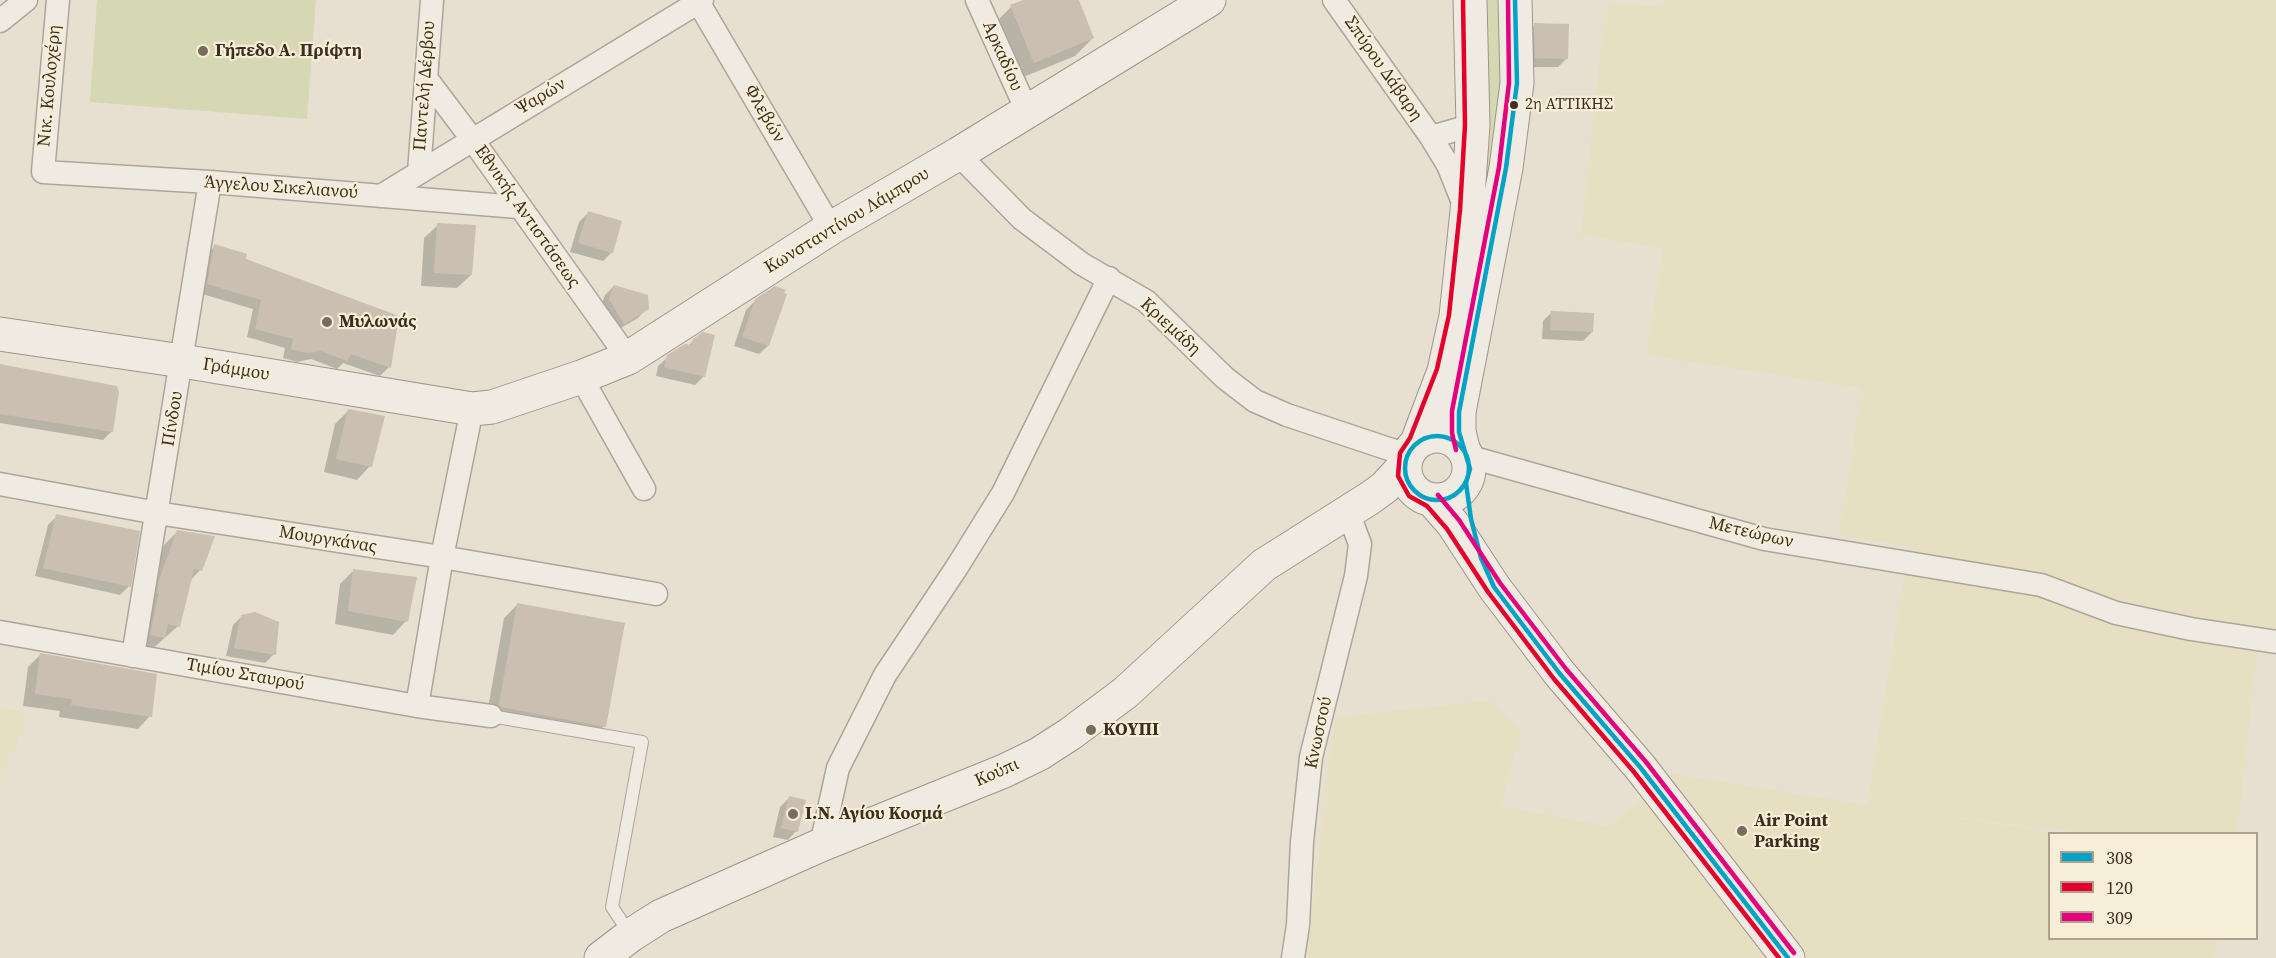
<!DOCTYPE html>
<html>
<head>
<meta charset="utf-8">
<style>
  body { margin:0 }
  #map { position:relative; width:2276px; height:958px; overflow:hidden; background:#e7e0d1; font-family:"Source Serif 4",serif }
  canvas { display:block }
  .legend { position:absolute; left:2048px; top:832px; width:210px; height:108px; box-sizing:border-box; background:#f7eed8; border:2px solid #ada18e; margin:0; padding:8px 10px; list-style:none; font-size:18px; color:#3d2e20 }
  .legend li { display:flex; align-items:center; gap:12px; height:30px }
  .legend b { width:30px; border:2px solid #ada18e }
</style>
</head>
<body>
<div id="map">
<canvas width="2276" height="958"></canvas>
<ul class="legend">
<li><b style="height:8px;background:#03a3c5"></b>308</li>
<li><b style="height:8px;background:#e4002b"></b>120</li>
<li><b style="height:8px;background:#e5007d"></b>309</li>
</ul>
</div>
<script>
const g = document.querySelector('canvas').getContext('2d');
g.lineJoin = 'round';
function fill(path, color) { g.fillStyle = color; g.fill(path, 'evenodd'); }
const toPath = rows => new Path2D(rows.map(r => 'M' + r).join(''));
function trace(path, color, width, dash) { g.strokeStyle = color; g.lineWidth = width; g.lineCap = dash ? 'butt' : 'round'; g.setLineDash(dash || []); g.stroke(path); }
function write(font, color, halo, rows, align = 'center') {
  g.font = font + ' "Source Serif 4",serif'; g.lineWidth = 4.5; g.setLineDash([]); g.textBaseline = 'middle'; g.strokeStyle = halo; g.fillStyle = color; for (const [text, x, y, turn = 0] of rows) {
    g.save(); g.translate(x, y); g.rotate((+turn || 0) * Math.PI / 180); g.textAlign = isNaN(turn) ? turn : align; if (halo) g.strokeText(text, 0, 0); g.fillText(text, 0, 0); g.restore();
  }
}
const farmland = toPath([
  [1664,0,2276,0,2276,630,2260,626,2237,833,2086,833,1915,812,2057,833,2050,834,2050,938,2217,939,2214,958,1307,958,1330,749,1336,717,1488,701,1522,729,1501,806,1609,827,1672,774,1867,805,1909,547,1839,535,1862,388,1646,355,1663,249,1581,234,1606,3,1664,7],
  [0,707,30,714,0,779]
]);
const green = toPath([
  [97,0,316,0,307,119,90,102],
  [1476,0,1502,0,1503,102,1453,376]
]);
const shadow = toPath([
  [1027,0,1077,0,1093,38,1075,56,1016,80,993,25,1011,7],
  [1535,25,1567,58,1558,67,1527,67,1526,34],
  [588,213,612,252,603,261,570,252,579,222],
  [438,225,471,275,457,288,421,286,424,238],
  [215,246,244,260,397,317,389,367,380,376,343,363,337,369,311,359,297,362,283,358,285,348,247,337,253,309,199,293,206,255],
  [614,286,647,308,638,318,614,332,600,308,605,295],
  [783,294,785,295,768,346,759,354,734,346,746,310,756,300],
  [1552,312,1592,332,1583,341,1542,339,1543,321],
  [694,340,704,376,695,385,656,376,658,366,668,357,688,346],
  [0,366,112,431,103,440,0,423],
  [348,411,370,466,357,480,324,472,335,424],
  [57,516,129,586,120,595,35,576,48,525],
  [178,531,200,570,189,582,178,626,150,651,137,648,146,594,164,545],
  [354,570,406,621,393,635,335,624,340,584],
  [518,604,604,726,591,740,486,719,504,618],
  [242,616,274,654,265,663,226,656,233,625],
  [41,654,150,716,138,729,59,717,60,711,23,706,28,667],
  [789,798,796,831,788,840,773,837,780,807]
]);
const building = toPath([
  [1023,0,1079,0,1094,38,1034,63,1010,5],
  [1534,23,1569,24,1568,59,1535,58],
  [588,211,622,221,613,253,578,243],
  [437,223,476,225,472,275,434,273],
  [214,244,247,254,246,259,399,316,391,368,351,354,347,361,321,351,307,353,291,349,293,339,255,329,261,300,207,284],
  [614,285,648,295,649,309,624,324,609,299],
  [775,286,786,290,784,293,787,294,769,346,742,337,755,299],
  [1551,311,1594,313,1593,332,1550,330],
  [703,332,715,335,705,377,664,367,667,355,685,344,691,345,693,339],
  [0,364,117,386,119,392,113,432,0,414],
  [348,409,385,416,372,467,336,459],
  [56,514,140,531,131,587,43,568],
  [177,530,215,536,202,571,194,569,180,627,168,624,165,638,150,635,159,593,157,593,159,580],
  [353,569,417,577,408,622,348,611],
  [517,603,625,623,606,727,501,707,499,705],
  [255,612,279,622,276,655,234,648,241,615],
  [40,653,157,674,152,717,71,705,72,699,35,694],
  [789,796,806,800,798,832,781,828]
]);
const lane = toPath([
  [491,716,642,742,612,907,630,934]
]);
const street = toPath([
  [58,0,43,172,210,182,518,207],
  [697,0,831,228],
  [977,0,1027,111],
  [1334,0,1431,137,1448,165,1464,205],
  [0,21,26,0],
  [426,78,472,139,628,358],
  [1431,137,1473,125],
  [958,154,1022,219,1082,264,1146,301,1225,378,1255,401,1287,415,1407,455],
  [419,172,432,0],
  [381,196,702,0],
  [581,377,644,489],
  [1467,456,1764,539,2041,585,2116,613,2191,629,2276,642],
  [0,484,157,513,442,557,656,594],
  [0,632,417,706,491,716],
  [133,656,210,182],
  [417,706,442,557,472,409],
  [821,845,838,768,885,675,957,567,1003,493,1109,278],
  [1293,958,1298,925,1302,842,1311,757,1356,576,1360,544,1348,512]
]);
const secondary = toPath([
  [0,334,182,361,472,409,492,407,581,377,628,358,831,228,958,154,1209,0],
  '1405 468a32 32 0 1 1 64 0a32 32 0 1 1-64 0Z',
  [1417,442,1444,371,1456,316,1467,211,1473,125,1470,0],
  [1463,448,1459,432,1459,412,1506,168,1517,83,1515,0],
  [1432,500,1453,524,1494,587,1560,674,1640,767,1788,958],
  [601,958,631,935,661,916,821,845,1004,771,1039,754,1070,734,1125,693,1264,565,1370,498,1385,487,1405,465]
]);
const bus1 = toPath([
  [1515,0,1517,83,1506,168,1459,412,1459,432,1470,469,1466,483,1471,519,1481,558,1494,587,1560,674,1640,767,1788,958],
  '1405 468a32 32 0 1 1 64 0a32 32 0 1 1-64 0Z'
]);
const bus2 = toPath([
  [1463,0,1465,125,1460,210,1449,315,1437,369,1410,438,1400,453,1398,476,1409,496,1427,506,1447,529,1488,592,1554,679,1634,772,1779,958]
]);
const bus3 = toPath([
  [1456,450,1452,433,1452,411,1499,167,1509,83,1508,0],
  [1438,495,1459,520,1500,583,1566,669,1646,762,1794,953]
]);
const markers = [
  [203,51,6,"#786c5e"],
  [1514,105,5,"#3d2e20"],
  [327,322,6,"#786c5e"],
  [1091,730,6,"#786c5e"],
  [793,814,6,"#786c5e"],
  [1742,831,6,"#786c5e"]
];
const busNames = [
  ["2η ΑΤΤΙΚΗΣ",1525,105]
];
const poiNames = [
  ["Γήπεδο Α. Πρίφτη",215,51],
  ["Μυλωνάς",339,322],
  ["ΚΟΥΠΙ",1103,730],
  ["Ι.Ν. Αγίου Κοσμά",805,814],
  ["Air Point",1754,821],
  ["Parking",1754,842]
];
const streetNames = [
  ["Αρκαδίου",1002,56,66],
  ["Σπύρου Δάβαρη",1383,69,55],
  ["Νικ. Κουλοχέρη",50,86,-85],
  ["Παντελή Δέρβου",425,86,-86],
  ["Ψαρών",541,97,-31],
  ["Φλεβών",764,114,60],
  ["Άγγελου Σικελιανού",281,188,4],
  ["Εθνικής Αντιστάσεως",527,217,55],
  ["Κωνσταντίνου Λάμπρου",847,221,-31],
  ["Κριεμάδη",1170,327,43],
  ["Γράμμου",236,370,9],
  ["Πίνδου",173,419,-81],
  ["Μετεώρων",1751,533,13],
  ["Μουργκάνας",328,540,9],
  ["Τιμίου Σταυρού",245,675,10],
  ["Κνωσσού",1319,733,-78],
  ["Κούπι",997,773,-24]
];
fill(farmland, '#e6dfc2');
fill(green, '#d6d7b3');
fill(shadow, '#0003');
fill(building, '#cbbfb2');
trace(lane, '#ada599', 14);
trace(street, '#ada599', 25);
trace(secondary, '#9c958a', 35);
trace(lane, '#efebe3', 12);
trace(street, '#efebe3', 22);
trace(secondary, '#efebe3', 33);
trace(bus1, '#03a3c5', 4.5);
trace(bus2, '#e4002b', 4.5);
trace(bus3, '#e5007d', 4.5);
for (const [x, y, r, color] of markers) { const dot = new Path2D(); dot.arc(x, y, r, 0, 2 * Math.PI); g.fillStyle = color; g.fill(dot); trace(dot, '#f7eed8', 2); }
write('16px', '#3d2e20', '#f7eed8', busNames, 'left');
write('bold 18px', '#3d2e20', '#f7eed8', poiNames, 'left');
write('18px', '#3d2e20', '#f7eed8', streetNames);
</script>
</body>
</html>
